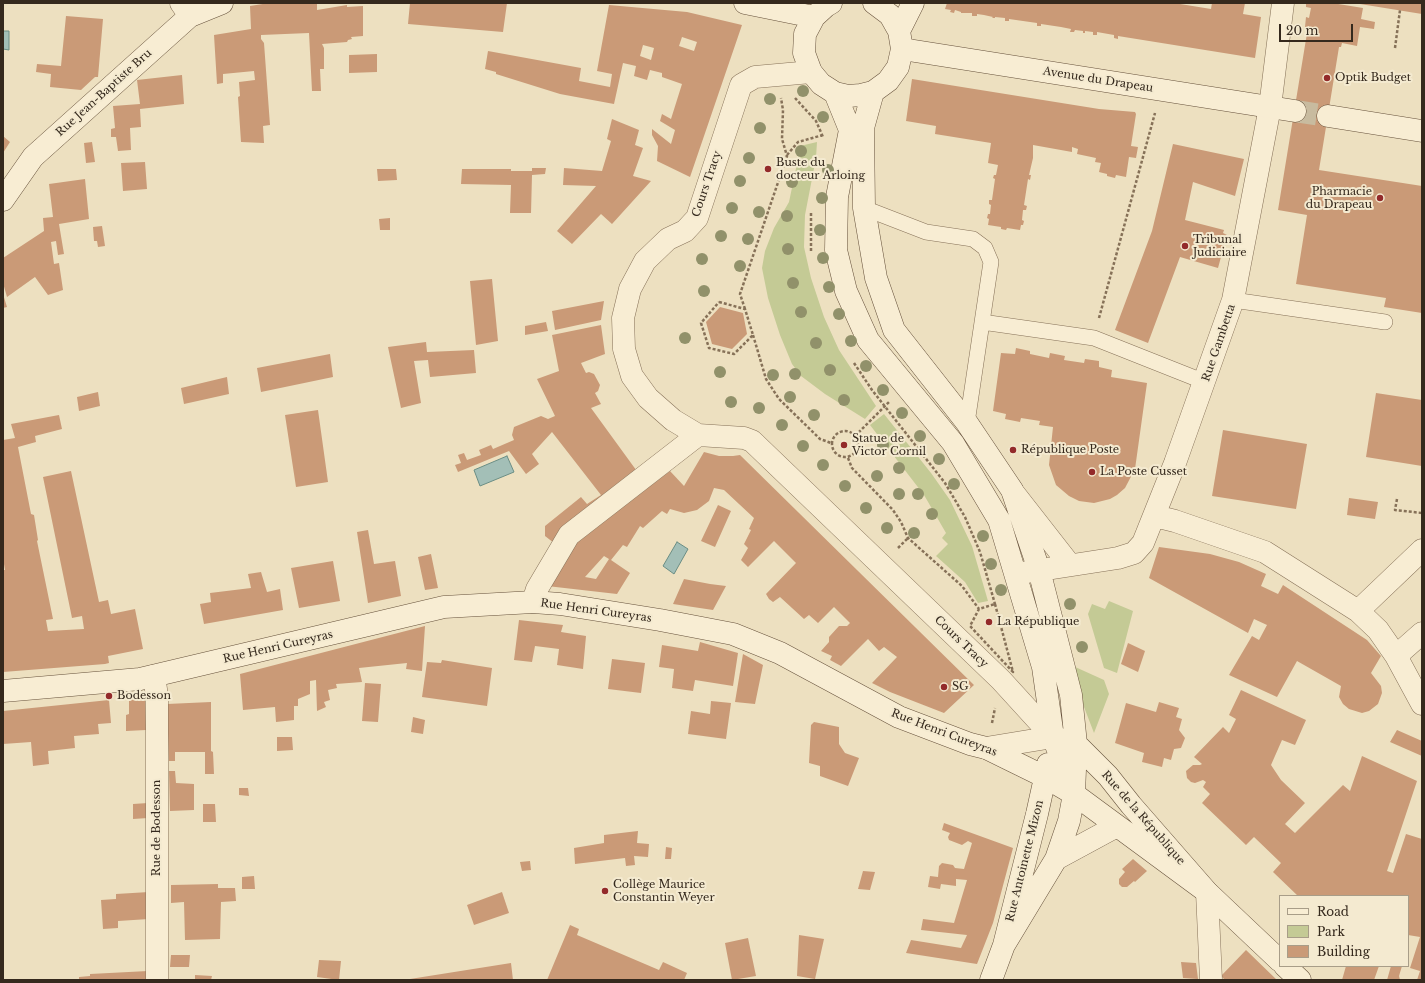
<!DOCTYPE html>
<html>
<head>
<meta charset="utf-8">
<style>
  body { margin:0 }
  #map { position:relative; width:1425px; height:983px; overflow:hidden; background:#ede0c0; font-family:"Libre Baskerville",serif }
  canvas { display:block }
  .frame { position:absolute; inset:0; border:4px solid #35291d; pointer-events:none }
  .legend { position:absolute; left:1279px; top:895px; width:130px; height:72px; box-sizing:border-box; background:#f4ead0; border:1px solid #a89d88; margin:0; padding:5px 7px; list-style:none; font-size:12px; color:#35291d }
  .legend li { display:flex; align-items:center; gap:8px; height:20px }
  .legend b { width:20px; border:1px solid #a89d88 }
  .scale { position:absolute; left:1279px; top:24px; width:74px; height:18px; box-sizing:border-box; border:2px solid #35291d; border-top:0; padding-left:5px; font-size:12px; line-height:14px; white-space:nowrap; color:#35291d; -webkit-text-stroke:3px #f4ead0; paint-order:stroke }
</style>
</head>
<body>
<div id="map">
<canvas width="1425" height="983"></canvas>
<div class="frame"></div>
<ul class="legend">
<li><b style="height:5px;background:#f8edd3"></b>Road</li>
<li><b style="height:11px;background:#c4ca95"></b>Park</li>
<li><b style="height:11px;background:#ca9a77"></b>Building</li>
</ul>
<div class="scale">20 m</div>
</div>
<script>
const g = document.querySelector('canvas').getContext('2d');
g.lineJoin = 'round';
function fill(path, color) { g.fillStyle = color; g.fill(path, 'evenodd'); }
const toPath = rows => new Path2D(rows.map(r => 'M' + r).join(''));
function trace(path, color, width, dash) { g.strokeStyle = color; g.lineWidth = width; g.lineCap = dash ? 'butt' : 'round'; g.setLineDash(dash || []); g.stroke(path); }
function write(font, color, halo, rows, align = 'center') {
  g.font = font + ' "Libre Baskerville",serif'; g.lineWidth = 4; g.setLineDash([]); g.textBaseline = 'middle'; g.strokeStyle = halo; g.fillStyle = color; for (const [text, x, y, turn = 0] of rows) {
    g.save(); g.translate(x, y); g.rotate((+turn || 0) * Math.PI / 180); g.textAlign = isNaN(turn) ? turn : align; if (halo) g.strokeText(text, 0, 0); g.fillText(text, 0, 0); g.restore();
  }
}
const green = toPath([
  [817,142,816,158,805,215,804,247,811,278,824,317,839,350,876,406,865,419,825,394,801,376,792,364,780,335,768,298,762,268,765,251,774,228,789,202,798,159,800,146],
  [884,414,931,473,950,500,972,546,988,601,978,603,965,582,936,556,948,544,942,538,946,533,924,495,870,425],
  [1109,601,1133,611,1117,673,1104,668,1088,614,1092,604,1105,609],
  [1073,666,1104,680,1109,694,1094,733,1084,707]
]);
const water = toPath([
  [3,31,9,31,9,50,3,49,3,31],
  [507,456,514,472,480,486,474,470,507,456],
  [677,542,688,549,674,574,663,566,677,542]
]);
const building = toPath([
  [269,3,317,3,317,10,347,5,347,7,363,6,363,36,351,37,352,39,348,40,347,42,322,44,324,48,324,69,320,69,321,91,312,91,309,33,261,35,261,39,264,43,270,125,263,126,264,143,241,142,238,97,240,96,239,82,255,80,254,71,223,74,223,83,217,84,214,35,251,29,250,6],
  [410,3,507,3,503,32,408,24],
  [947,3,1174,3,1211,9,1212,3,1245,3,1243,14,1261,17,1255,58,1118,36,1118,39,1114,38,1114,35,1097,32,1097,35,1093,35,1093,32,1085,31,1085,33,1083,33,1083,31,1075,30,1074,32,1070,32,1071,29,1061,27,1041,24,1041,26,1037,26,1037,23,1009,19,1009,21,1005,21,1005,18,995,17,995,18,992,18,993,17,984,15,977,14,977,16,972,16,972,13,961,13,961,12,955,10,954,13,950,12,951,10,945,9],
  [1306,3,1332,3,1363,8,1361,19,1375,22,1374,29,1360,27,1357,46,1342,43,1341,47,1339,47,1319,170,1422,186,1422,313,1384,307,1386,298,1296,284,1307,215,1278,210,1308,27,1305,27,1306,17,1309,18,1311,8,1306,7],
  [1360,3,1422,3,1422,14,1360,4],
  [609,5,687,12,742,25,690,177,657,161,658,146,652,135,652,129,671,144,675,130,660,121,662,114,671,119,682,84,662,77,662,73,650,70,647,80,634,76,636,66,623,63,614,104,560,94,496,74,496,72,485,69,488,51,581,68,579,81,610,87,612,74,597,71],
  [682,37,697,42,694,51,679,46],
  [643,45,654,48,651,60,640,56],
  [66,16,103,19,98,77,95,77,81,90,50,87,51,74,36,72,37,64,61,66],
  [377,54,377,72,349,73,349,55],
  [182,75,184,104,140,109,141,127,130,128,131,150,118,151,116,137,111,137,111,129,115,128,113,106,140,104,137,80],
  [912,79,1099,109,1135,112,1136,114,1131,146,1138,147,1136,158,1129,157,1126,177,1116,175,1115,178,1107,176,1107,174,1099,172,1101,163,1095,162,1096,158,1077,154,1078,149,1072,147,1072,152,1033,145,1033,158,1029,175,1031,175,1030,180,1028,179,1024,205,1027,206,1026,210,1023,210,1022,220,1024,221,1023,225,1021,225,1020,230,1007,228,1006,230,1001,229,1001,227,988,225,989,219,987,218,988,214,990,214,991,205,989,204,989,200,992,200,995,179,993,178,994,175,996,175,998,165,988,163,991,143,935,134,936,126,906,121],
  [612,119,639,130,635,145,643,148,633,176,651,181,612,224,601,214,572,244,557,231,596,186,563,185,564,168,602,171,611,141,607,139],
  [3,136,10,142,3,153],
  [92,142,95,162,86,163,84,143],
  [1173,144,1244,159,1235,196,1193,182,1185,220,1224,230,1223,233,1227,235,1218,268,1180,257,1148,343,1115,330,1152,231],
  [145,162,147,189,123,191,121,163],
  [532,168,546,168,545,174,532,175,531,213,510,213,511,185,461,184,462,169,511,169,511,171,532,171],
  [377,169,396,169,397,180,378,181],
  [85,179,89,219,59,224,64,254,58,255,56,241,51,242,54,264,59,263,63,290,48,295,35,277,7,297,3,283,3,258,44,231,43,218,53,217,49,184],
  [390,218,390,230,380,230,379,219],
  [102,226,105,246,98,247,97,241,94,241,93,227],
  [492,279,498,341,476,345,470,281],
  [3,294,7,307,3,308],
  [604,301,601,320,555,330,552,311],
  [720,307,743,313,747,334,732,349,712,344,706,322],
  [546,322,548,331,525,335,525,326],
  [601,325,605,354,581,363,586,373,589,372,594,374,600,385,598,391,595,393,601,404,591,408,639,474,554,543,545,536,545,526,581,497,587,504,601,495,552,432,532,454,539,464,526,474,509,451,458,472,455,465,461,463,458,455,464,453,467,460,481,455,479,450,491,445,493,449,514,440,512,435,514,427,541,416,548,419,555,416,537,379,559,371,552,335],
  [426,342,427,352,474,350,476,373,430,377,428,360,414,361,421,403,401,408,388,347],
  [1016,348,1030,351,1030,354,1049,358,1050,353,1065,356,1064,360,1084,363,1085,359,1099,361,1099,367,1112,370,1111,377,1147,383,1135,469,1125,488,1117,495,1110,499,1094,503,1079,501,1069,496,1056,485,1049,465,1053,427,1039,425,1040,421,1021,418,1020,422,1005,419,1006,414,993,411,1001,353,1015,354],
  [330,354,333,377,261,392,257,368],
  [227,377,229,394,184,404,181,388],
  [98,392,100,406,79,411,77,397],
  [1376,393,1422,400,1422,466,1366,457],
  [318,410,328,482,296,487,285,415],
  [59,415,62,429,35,436,36,442,18,447,31,514,34,515,38,540,37,541,53,619,46,620,48,631,84,629,82,616,72,618,43,477,71,471,99,602,108,600,111,614,135,609,143,649,108,656,109,663,105,664,3,672,3,570,5,570,3,558,3,440,15,438,11,424],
  [1223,430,1307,444,1296,509,1212,496],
  [704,452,719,456,733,456,740,455,974,685,944,713,890,692,872,683,897,657,884,647,879,651,868,639,841,666,830,660,832,656,821,651,829,642,829,637,839,626,847,626,850,623,834,607,818,623,809,615,804,619,780,597,773,602,769,599,766,594,796,563,774,541,748,567,741,560,748,548,744,544,751,530,749,529,754,518,724,490,714,488,709,501,697,510,684,513,670,509,667,514,662,511,643,528,640,526,627,547,623,545,611,560,630,573,617,594,547,586,556,566,581,537,670,471,684,486],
  [604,556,609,559,596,579,585,577],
  [1349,498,1378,502,1375,519,1347,515],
  [718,505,731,511,715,547,701,541],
  [368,530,374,564,395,561,401,596,368,603,357,532],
  [1159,547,1210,554,1239,562,1266,574,1261,586,1278,594,1283,585,1367,640,1381,656,1371,673,1381,686,1382,693,1378,704,1369,711,1362,713,1349,709,1343,704,1339,697,1341,686,1297,661,1277,697,1229,675,1252,636,1259,640,1267,625,1254,619,1248,633,1149,578],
  [431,554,438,588,425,590,418,557],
  [333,561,340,601,299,608,291,568],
  [261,572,267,592,280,589,283,610,204,624,200,604,211,602,210,593,251,588,248,574],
  [684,579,710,584,726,586,713,610,673,604],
  [519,620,563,625,561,632,586,636,583,669,557,665,559,649,535,646,532,662,514,660],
  [425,626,422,671,406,669,407,663,359,668,362,682,336,684,337,688,328,690,330,700,324,702,326,707,317,711,316,680,310,681,310,694,298,699,298,706,294,706,294,720,276,722,275,707,243,710,240,674],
  [700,642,738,653,733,686,695,680,693,691,672,688,674,669,659,667,662,645,698,651],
  [1128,643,1145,651,1138,672,1121,664],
  [743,654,763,665,755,704,735,702],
  [612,659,645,663,641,693,608,689],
  [442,660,492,668,487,706,422,697,427,662,441,663],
  [365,683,381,684,378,722,362,721],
  [1241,690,1306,720,1295,745,1282,740,1271,765,1281,780,1305,803,1285,824,1295,833,1343,785,1350,791,1362,756,1417,781,1387,871,1393,873,1406,834,1422,839,1422,980,1417,980,1420,971,1410,968,1420,937,1408,935,1408,896,1298,896,1273,872,1281,863,1254,837,1246,845,1202,803,1210,794,1203,787,1206,782,1203,780,1195,783,1191,782,1187,778,1186,771,1193,765,1200,765,1202,764,1194,757,1223,727,1229,733,1236,719,1229,715],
  [145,696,146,730,126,731,126,715,129,714,129,698],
  [109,700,111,723,98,724,99,734,74,736,75,748,48,751,49,764,33,766,31,742,3,744,3,711],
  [711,701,731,703,726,739,688,734,691,711,710,714],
  [211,702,211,751,213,752,214,774,205,774,205,752,175,752,175,761,169,761,167,704],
  [1159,702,1179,708,1176,717,1182,719,1179,730,1185,738,1181,748,1174,749,1171,760,1164,758,1162,767,1142,762,1144,753,1115,743,1126,703,1156,712],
  [413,717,425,720,423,734,411,732],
  [814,722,839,727,839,744,845,753,859,758,848,786,820,776,820,766,809,763,811,725],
  [1397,730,1422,741,1422,756,1390,742],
  [277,737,292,737,293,750,277,751],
  [169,771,175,771,176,783,194,784,194,810,170,811],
  [239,788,248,788,249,796,239,795],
  [148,803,148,818,133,819,133,804],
  [203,804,215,804,216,822,203,822],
  [944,823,1013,848,993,923,977,964,906,953,911,940,961,948,967,935,921,930,923,919,954,923,967,880,956,879,956,886,941,884,940,889,928,887,930,876,938,877,939,866,942,863,953,865,955,868,964,869,972,843,968,841,962,845,949,840,948,837,950,833,942,830],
  [638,831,637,843,649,844,648,857,634,856,635,865,626,866,625,858,575,864,574,848,604,843,604,835],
  [666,847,672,848,671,859,665,859],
  [1133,859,1147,871,1135,882,1134,881,1127,887,1122,887,1119,884,1119,879,1125,872,1122,869],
  [530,861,531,870,522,871,520,862],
  [863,871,875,872,870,890,858,889],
  [254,876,255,889,242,889,242,877],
  [218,884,218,888,235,888,236,901,221,902,220,939,185,940,184,902,171,903,171,885],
  [149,892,149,919,118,921,118,928,103,929,101,900,116,899,116,894],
  [502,892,509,913,474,925,467,905],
  [570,925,579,929,577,935,659,970,663,962,687,973,684,980,547,980],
  [799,935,824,939,815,979,797,976],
  [748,938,756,976,732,980,725,943],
  [1246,950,1277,980,1225,980,1221,976],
  [171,955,190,955,189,967,170,967],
  [319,960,341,961,339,980,317,977],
  [1181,962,1196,963,1198,979,1183,978],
  [511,963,513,980,410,980,410,979],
  [1346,966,1379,966,1374,980,1342,980],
  [1391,966,1402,966,1399,976,1400,980,1387,980],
  [148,971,148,980,79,980,79,977,90,976,90,974],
  [195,975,212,976,211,980,195,980]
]);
const secondaryTunnel = toPath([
  [1295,111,1328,116]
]);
const path = toPath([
  [1395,48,1400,10],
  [795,98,816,121,823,137],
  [787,155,798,142,823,135],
  [811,251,811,211],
  [719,302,745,309,753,335,734,354,709,348,701,323,719,302],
  [745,309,740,294,787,156,782,139,783,110,781,98],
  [1099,318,1155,113],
  [753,335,766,379,779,399,820,439,831,443],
  [854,363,872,390,945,483,965,517,980,552,995,604],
  '832 444a13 13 0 1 1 26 0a13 13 0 1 1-26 0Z',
  [855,436,889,402],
  [848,458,852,468,893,510,901,522,908,538,962,586,979,609],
  [1397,499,1395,510,1422,513],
  [898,548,908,538],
  [995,604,1013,672,970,626,979,609,995,604],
  [992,723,995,708]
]);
const lane = toPath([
  [864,208,926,232,973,239,985,248,991,262,967,423],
  [1233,300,1385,322],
  [982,322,1094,338,1205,382]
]);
const street = toPath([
  [181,3,190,16],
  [811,72,755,77,741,85,697,218,685,231,668,239,645,261,630,289,623,318,624,349,632,376,648,398,673,420,698,435,744,438,752,441,1001,680,1053,737],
  [1013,492,1070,565],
  [1155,516,1175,521,1265,552,1358,611,1378,630,1396,656,1422,704],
  [1021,573,1118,558,1134,553,1143,543,1175,463,1233,300,1270,107,1283,3],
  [533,602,537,589,569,535,698,435],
  [1358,611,1422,550],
  [1396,656,1422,633],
  [154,676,157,696,157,980],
  [986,748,1053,737,1064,740],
  [1207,892,1211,980]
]);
const secondary = toPath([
  [745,3,814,17],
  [831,3,826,6,814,17,805,34,804,53,811,72,821,84,835,93,848,96,861,95,873,92,888,81,898,67,902,49,899,31,890,15,874,3],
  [899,31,913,3],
  [902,49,1295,111],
  [873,92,863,128,864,208,876,278,894,330,967,423,1012,490,1039,570,1071,695,1076,744,1074,794,1069,821,1056,859,1004,945],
  [835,93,850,130,837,197,836,250,846,291,868,340,953,443,999,520,1043,667,1053,737,1071,784],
  [1328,116,1422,131],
  [3,200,33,157,190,16,222,3],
  [3,691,140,679,444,607,533,602,560,604,660,620,733,634,780,653,899,717,970,744,986,748,1045,777,1074,794,1207,892],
  [1076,744,1108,776,1131,805,1207,892,1280,961],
  [1056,859,1117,826],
  [1285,966,1300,980],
  [991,980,1004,945,1037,814,1048,764]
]);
const trees = [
  [803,91],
  [770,99],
  [823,117],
  [760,128],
  [801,151],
  [749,158],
  [828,170],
  [740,181],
  [792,182],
  [822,198],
  [732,208],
  [759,212],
  [787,216],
  [820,230],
  [721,236],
  [748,239],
  [788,249],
  [823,258],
  [702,259],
  [740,266],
  [793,283],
  [829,287],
  [704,291],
  [801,312],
  [839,314],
  [685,338],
  [851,341],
  [816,343],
  [866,366],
  [830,370],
  [720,372],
  [795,374],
  [773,375],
  [883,390],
  [790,397],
  [844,400],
  [731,402],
  [759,408],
  [902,413],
  [814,415],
  [782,425],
  [920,436],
  [883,445],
  [803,446],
  [939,459],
  [823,465],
  [899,468],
  [877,476],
  [954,484],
  [845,486],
  [899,494],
  [918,494],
  [866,508],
  [932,514],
  [887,528],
  [914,533],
  [983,536],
  [991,564],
  [1001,590],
  [1070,604],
  [1082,647]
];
const markers = [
  [1327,78,4,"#932a2a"],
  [768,169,4,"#932a2a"],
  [1380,198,4,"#932a2a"],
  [1185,246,4,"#932a2a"],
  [844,445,4,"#932a2a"],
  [1013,450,4,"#932a2a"],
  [1092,472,4,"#932a2a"],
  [989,622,4,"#932a2a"],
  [944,687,4,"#932a2a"],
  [109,696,4,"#932a2a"],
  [605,891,4,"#932a2a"]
];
const poiNames = [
  ["Optik Budget",1335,78],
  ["Buste du",776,163],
  ["docteur Arloing",776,176],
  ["Pharmacie",1372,192,"right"],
  ["du Drapeau",1372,205,"right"],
  ["Tribunal",1193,240],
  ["Judiciaire",1193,253],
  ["Statue de",852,439],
  ["Victor Cornil",852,452],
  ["République Poste",1021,450],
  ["La Poste Cusset",1100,472],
  ["La République",997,622],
  ["SG",952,687],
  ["Bodesson",117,696],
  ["Collège Maurice",613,885],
  ["Constantin Weyer",613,898]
];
const streetNames = [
  ["Avenue du Drapeau",1098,80,9],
  ["Rue Jean-Baptiste Bru",104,93,-42],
  ["Cours Tracy",707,184,-71],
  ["Rue Gambetta",1219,343,-71],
  ["Rue Henri Cureyras",596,611,8],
  ["Cours Tracy",961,642,44],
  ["Rue Henri Cureyras",278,647,-13],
  ["Rue Henri Cureyras",944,733,21],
  ["Rue de la République",1143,818,49],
  ["Rue de Bodesson",157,828,-90],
  ["Rue Antoinette Mizon",1025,861,-76]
];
fill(green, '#c4ca95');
fill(water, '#a3bfb7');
trace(water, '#6a8d84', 1);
fill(building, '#ca9a77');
trace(secondaryTunnel, '#c8bb9f', 22, [22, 11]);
trace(lane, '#867158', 16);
trace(street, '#867158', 23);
trace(secondary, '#67523c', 23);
trace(path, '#867158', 2.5, [3, 2]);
trace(lane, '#f8edd3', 15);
trace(street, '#f8edd3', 22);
trace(secondary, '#f8edd3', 22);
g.fillStyle = '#91916a';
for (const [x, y] of trees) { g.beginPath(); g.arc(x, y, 6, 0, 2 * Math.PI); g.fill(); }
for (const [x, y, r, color] of markers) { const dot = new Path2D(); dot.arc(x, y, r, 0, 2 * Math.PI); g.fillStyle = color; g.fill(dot); trace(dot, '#f4ead0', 1.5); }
write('11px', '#35291d', '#f4ead0', poiNames, 'left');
write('11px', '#35291d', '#f4ead0', streetNames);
</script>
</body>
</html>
